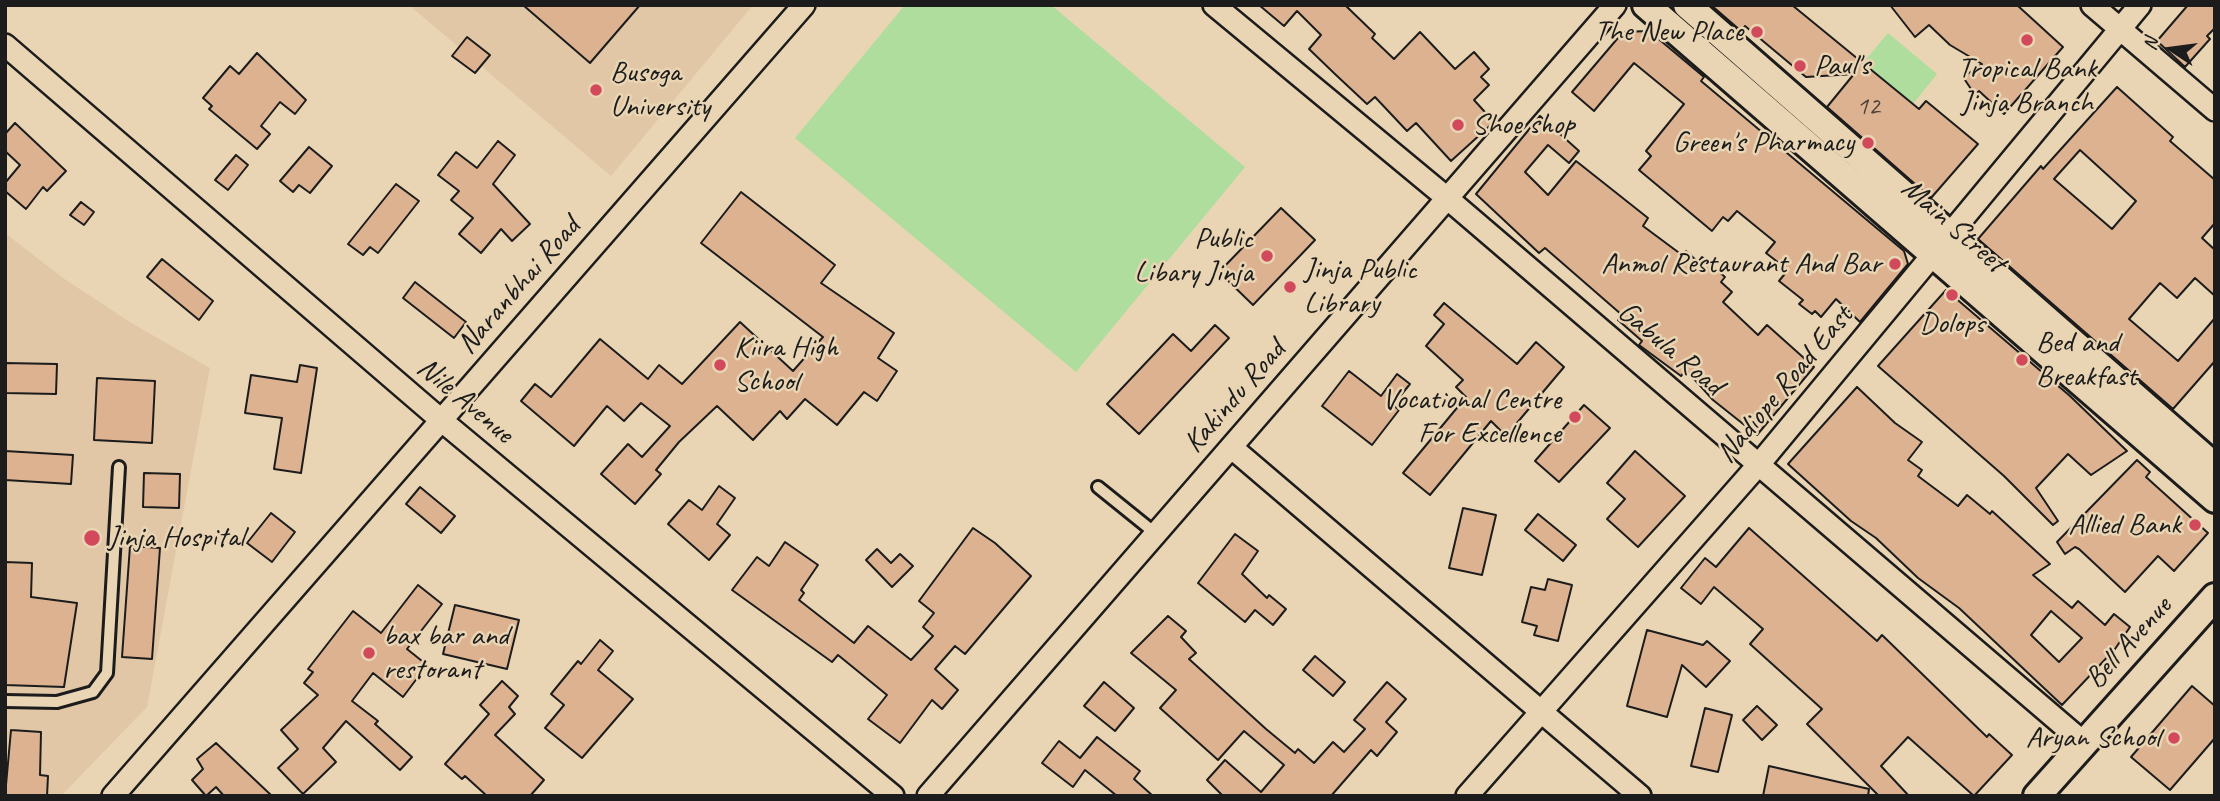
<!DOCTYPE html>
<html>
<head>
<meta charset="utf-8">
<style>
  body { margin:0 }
  #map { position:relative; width:2220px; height:801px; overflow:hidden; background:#e9d5b3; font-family:Caveat,sans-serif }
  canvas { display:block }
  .frame { position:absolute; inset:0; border:7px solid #1c1c1c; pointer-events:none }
  .north { position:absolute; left:2136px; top:14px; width:70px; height:70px; -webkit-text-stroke:5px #e9d5b3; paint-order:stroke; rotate:283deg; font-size:19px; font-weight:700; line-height:28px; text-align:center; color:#1c1c1c }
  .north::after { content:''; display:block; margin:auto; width:24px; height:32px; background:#1c1c1c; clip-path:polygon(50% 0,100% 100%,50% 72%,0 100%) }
</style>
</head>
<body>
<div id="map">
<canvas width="2220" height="801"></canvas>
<div class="frame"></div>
<div class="north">N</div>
</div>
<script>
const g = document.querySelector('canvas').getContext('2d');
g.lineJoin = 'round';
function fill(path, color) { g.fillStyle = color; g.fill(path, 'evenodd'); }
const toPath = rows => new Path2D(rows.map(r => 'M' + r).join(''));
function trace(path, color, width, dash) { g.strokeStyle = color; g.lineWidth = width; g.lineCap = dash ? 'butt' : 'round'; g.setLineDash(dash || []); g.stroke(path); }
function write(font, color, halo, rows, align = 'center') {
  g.font = font + ' Caveat,sans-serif'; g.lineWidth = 5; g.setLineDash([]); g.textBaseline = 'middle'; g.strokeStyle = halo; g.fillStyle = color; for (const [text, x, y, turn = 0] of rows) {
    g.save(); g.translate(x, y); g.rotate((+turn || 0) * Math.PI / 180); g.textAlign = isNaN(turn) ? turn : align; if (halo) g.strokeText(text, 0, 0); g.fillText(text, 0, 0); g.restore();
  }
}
const built = toPath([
  [409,5,753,5,611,176],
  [5,233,63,278,133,324,210,368,147,707,61,796,5,796]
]);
const green = toPath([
  [905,5,1051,5,1245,167,1076,372,795,138],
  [1888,33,1937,74,1913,104,1863,63]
]);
const building = toPath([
  [523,5,640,5,590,63,523,5],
  [1259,5,1345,5,1375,34,1372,38,1394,59,1420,32,1455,69,1474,52,1489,69,1481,77,1489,85,1474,100,1494,122,1451,161,1416,123,1407,131,1375,97,1367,104,1336,75,1309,49,1321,35,1297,11,1284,26,1259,5],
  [1711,5,1792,5,1919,109,1926,101,1978,144,1931,198,1827,107,1854,74,1806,77,1745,26,1741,31,1711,5],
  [1890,5,2017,5,2063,47,2004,114,1979,91,1975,95,1963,77,1982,64,1950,45,1929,25,1915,37,1890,5],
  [2188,5,2215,5,2215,28,2207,36,2210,39,2185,67,2157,41,2188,5],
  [1649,31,1704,77,1701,81,1904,251,1908,264,1860,322,1836,299,1821,317,1815,311,1812,314,1799,304,1803,300,1779,281,1788,270,1766,253,1775,242,1737,211,1728,221,1723,217,1712,231,1639,170,1651,156,1646,151,1684,104,1634,63,1594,111,1572,92,1623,32,1649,31],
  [467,37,490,55,475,73,452,56,467,37],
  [257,53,306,100,295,114,280,102,261,126,270,134,257,149,209,109,212,106,203,98,230,66,239,74,257,53],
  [2117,87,2173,137,2170,141,2215,180,2215,223,2202,238,2215,250,2215,296,2195,278,2177,298,2160,283,2129,319,2178,361,2215,318,2215,361,2173,409,1978,239,2041,166,2043,169,2117,87],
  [2080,150,2136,201,2112,229,2054,179,2080,150],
  [1540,116,1579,151,1569,163,1548,145,1525,172,1548,195,1576,161,1648,218,1643,226,1682,255,1686,251,1698,262,1702,257,1725,277,1721,282,1732,292,1723,302,1758,335,1767,325,1814,367,1757,435,1713,400,1686,370,1681,376,1639,345,1642,341,1618,320,1622,315,1545,248,1539,253,1476,194,1540,116],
  [15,123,66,171,47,191,43,187,26,209,5,191,5,183,20,165,5,151,5,134,15,123],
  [498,141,515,155,493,184,530,224,512,241,501,229,481,253,459,234,473,218,451,200,459,191,438,175,456,152,477,168,498,141],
  [309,147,332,166,310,193,299,185,293,192,280,181,309,147],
  [236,155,248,165,228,190,215,180,236,155],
  [396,184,419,201,378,253,370,247,363,255,348,244,396,184],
  [741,192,835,265,821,283,894,333,878,358,897,371,877,401,864,392,837,425,805,399,787,419,780,411,753,440,717,406,679,442,656,470,661,474,635,504,601,474,628,444,642,457,670,426,641,403,624,421,607,406,574,446,521,401,535,384,551,397,600,339,648,379,659,365,682,384,740,322,793,371,823,337,701,243,741,192],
  [81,202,94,212,84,225,70,215,81,202],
  [1281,208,1315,240,1253,305,1219,272,1281,208],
  [162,259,213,301,199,320,147,277,162,259],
  [415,282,466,322,454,338,403,298,415,282],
  [1946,290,2070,396,2127,451,2091,475,2068,454,2036,488,2058,521,2053,525,2004,476,1878,366,1946,290],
  [1444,303,1517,364,1536,342,1564,367,1506,436,1491,421,1430,495,1403,473,1466,397,1456,387,1463,380,1426,346,1444,324,1434,315,1444,303],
  [1215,325,1229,338,1139,434,1107,404,1173,334,1191,351,1215,325],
  [5,363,57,364,56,394,5,393,5,363],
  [300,365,317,368,301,473,274,469,282,418,245,413,251,375,297,382,300,365],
  [1349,371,1381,396,1397,374,1410,384,1393,405,1399,410,1372,445,1322,406,1349,371],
  [97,378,155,381,152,443,94,440,97,378],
  [1857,387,1895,423,1922,442,1908,460,1922,470,1918,476,1958,506,1967,495,1990,514,1992,511,2050,564,2033,575,2072,608,2078,601,2105,625,2114,614,2130,627,2115,649,2062,705,1959,608,1918,578,1876,538,1851,521,1788,464,1857,387],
  [2051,611,2082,638,2059,662,2031,635,2051,611],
  [1584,405,1610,428,1559,482,1535,461,1584,405],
  [5,451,73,455,71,484,5,480,5,451],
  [1635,451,1685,496,1638,547,1607,519,1625,499,1607,483,1635,451],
  [2137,460,2150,472,2146,477,2208,533,2174,571,2158,556,2125,592,2079,549,2075,547,2065,554,2057,542,2137,460],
  [144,473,180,474,179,508,143,507,144,473],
  [719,486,735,498,717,524,730,535,709,560,668,524,689,500,702,510,719,486],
  [420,487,455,516,441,533,406,504,420,487],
  [1463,508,1496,515,1482,575,1449,568,1463,508],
  [271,513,295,532,272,562,247,543,271,513],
  [1538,514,1576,545,1563,561,1525,530,1538,514],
  [973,528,995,543,1031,576,965,654,955,646,935,669,958,690,942,709,932,700,900,743,868,719,887,695,838,655,832,662,732,590,757,557,769,566,785,542,818,565,801,590,804,593,799,600,854,643,868,626,911,660,933,636,923,627,934,613,919,601,973,528],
  [1749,528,1877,641,1882,635,1987,737,1989,734,2012,755,1974,796,1908,737,1881,766,1909,796,1879,796,1807,724,1822,709,1750,644,1763,629,1714,587,1701,604,1681,588,1705,558,1716,567,1749,528],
  [1235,534,1258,551,1242,574,1267,598,1269,595,1286,609,1273,625,1255,610,1245,622,1198,583,1235,534],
  [130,546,160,548,152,659,122,657,130,546],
  [877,549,891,563,900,554,913,566,892,587,866,560,877,549],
  [5,562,32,563,31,597,77,603,64,687,5,685,5,562],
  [1548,579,1572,585,1558,641,1534,635,1537,626,1522,622,1531,587,1545,590,1548,579],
  [418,585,442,604,407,649,427,665,403,697,373,673,352,701,378,721,375,724,412,757,400,770,346,721,323,748,336,762,303,794,278,768,298,749,281,730,318,695,304,683,313,672,308,669,353,611,381,633,418,585],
  [455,605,519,620,507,669,443,654,455,605],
  [1168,616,1186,631,1181,637,1196,653,1189,659,1266,729,1295,753,1298,749,1314,763,1333,742,1344,752,1365,729,1354,720,1387,682,1406,699,1386,722,1397,732,1377,756,1371,750,1331,796,1223,796,1207,780,1225,760,1261,792,1284,765,1244,731,1218,760,1160,708,1176,690,1131,653,1168,616],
  [1647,630,1703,645,1707,641,1730,661,1706,687,1682,665,1667,717,1627,706,1647,630],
  [600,640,613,651,598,670,633,699,582,758,545,728,564,705,551,694,578,661,581,664,600,640],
  [1315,656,1345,682,1333,696,1303,670,1315,656],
  [502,681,518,696,509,707,515,714,495,735,544,780,530,796,487,796,465,776,462,779,445,764,489,714,480,705,502,681],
  [1104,682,1134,708,1115,731,1084,706,1104,682],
  [2192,686,2215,706,2215,738,2170,790,2131,757,2192,686],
  [1757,706,1777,725,1762,740,1743,720,1757,706],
  [1705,708,1732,715,1718,772,1691,766,1705,708],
  [11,730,41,732,40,775,48,776,47,796,5,796,11,730],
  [1097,737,1140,771,1134,779,1153,796,1117,796,1085,770,1073,787,1042,763,1059,741,1080,758,1097,737],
  [216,743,272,796,224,796,216,787,206,796,192,780,203,769,197,759,216,743],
  [1769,766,1869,789,1868,796,1763,796,1769,766]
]);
const service = toPath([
  [1098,487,1155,533],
  [5,701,57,702,93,692,107,673,119,467]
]);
const minor = toPath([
  [1214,5,1447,198,2084,743],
  [2092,5,2215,110],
  [5,45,441,420,893,796],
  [1231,447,1640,796],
  [113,796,804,5],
  [928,796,1615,5],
  [1467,796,1760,463,2140,5]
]);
const tertiary = toPath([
  [1646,5,2215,499],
  [1687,5,2215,467],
  [2037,796,2215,597]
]);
const markers = [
  [1757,32,7,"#d1495b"],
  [2027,40,7,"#d1495b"],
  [1800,66,7,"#d1495b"],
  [596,90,7,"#d1495b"],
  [1458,125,7,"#d1495b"],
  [1868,143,7,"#d1495b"],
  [1267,256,7,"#d1495b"],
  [1895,264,7,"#d1495b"],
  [1290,287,7,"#d1495b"],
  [1952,295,7,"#d1495b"],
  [2022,360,7,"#d1495b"],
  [720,365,7,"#d1495b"],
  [1575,417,7,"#d1495b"],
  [2195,525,7,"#d1495b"],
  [92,538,9,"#d1495b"],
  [369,653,7,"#d1495b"],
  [2174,738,7,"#d1495b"]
];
const numberNames = [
  ["12",1868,107]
];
const poiNames = [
  ["The New Place",1743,32,"right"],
  ["Paul's",1814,66],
  ["Tropical Bank",2027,69,"center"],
  ["Jinja Branch",2027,103,"center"],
  ["Busoga",610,73],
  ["University",610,107],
  ["Shoe shop",1472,125],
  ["Green's Pharmacy",1854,143,"right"],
  ["Public",1253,239,"right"],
  ["Libary Jinja",1253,273,"right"],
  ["Anmol Restaurant And Bar",1881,264,"right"],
  ["Jinja Public",1304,270],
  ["Library",1304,304],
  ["Dolops",1952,324,"center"],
  ["Bed and",2036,343],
  ["Breakfast",2036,377],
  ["Kiira High",734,348],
  ["School",734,382],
  ["Vocational Centre",1561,400,"right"],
  ["For Excellence",1561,434,"right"],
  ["Allied Bank",2181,525,"right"],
  ["Jinja Hospital",108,538],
  ["bax bar and",383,636],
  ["restorant",383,670],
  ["Aryan School",2160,738,"right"]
];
const streetNames = [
  ["Main Street",1953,226,41],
  ["Naranbhai Road",519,286,-49],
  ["Gabula Road",1670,349,40],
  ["Nadiope Road East",1785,385,-50],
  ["Kakindu Road",1235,397,-49],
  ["Nile Avenue",465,401,40],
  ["Bell Avenue",2129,643,-48]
];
fill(built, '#e1c7a6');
fill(green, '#aedd9d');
fill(building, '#dcb291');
trace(building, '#1c1c1c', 2);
trace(service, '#1c1c1c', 16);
trace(minor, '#1c1c1c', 26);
trace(tertiary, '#1c1c1c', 32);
trace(service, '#e9d5b3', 10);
trace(minor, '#e9d5b3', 21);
trace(tertiary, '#e9d5b3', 26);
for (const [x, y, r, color] of markers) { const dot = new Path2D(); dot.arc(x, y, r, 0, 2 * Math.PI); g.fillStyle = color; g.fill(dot); trace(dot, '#e9d5b3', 2.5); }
write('26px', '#4c4239', null, numberNames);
write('30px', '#1c1c1c', '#e9d5b3', poiNames, 'left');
write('30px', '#1c1c1c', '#e9d5b3', streetNames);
</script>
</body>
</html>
